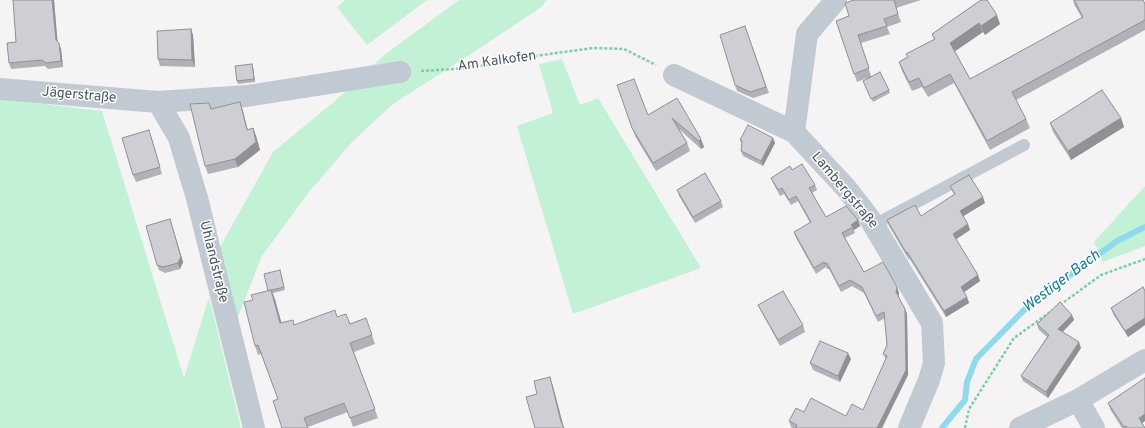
<!DOCTYPE html>
<html>
<head>
<meta charset="utf-8">
<style>
  body { margin:0 }
  canvas { display:block; background:#f5f3f3 }
</style>
</head>
<body>
<canvas width="1145" height="428"></canvas>
<script>
const g = document.querySelector('canvas').getContext('2d');
g.lineJoin = 'round';
function fill(path, color) { g.fillStyle = color; g.fill(path, 'evenodd'); }
const toPath = rows => new Path2D(rows.map(r => 'M' + r).join(''));
function trace(path, color, width, dash) { g.strokeStyle = color; g.lineWidth = width; g.lineCap = dash ? 'butt' : 'round'; g.setLineDash(dash || []); g.stroke(path); }
function write(font, color, halo, rows, align = 'center') {
  g.font = font + ' Overpass,sans-serif'; g.lineWidth = 3; g.setLineDash([]); g.textBaseline = 'middle'; g.strokeStyle = halo; g.fillStyle = color; for (const [text, x, y, turn = 0] of rows) {
    g.save(); g.translate(x, y); g.rotate((+turn || 0) * Math.PI / 180); g.textAlign = isNaN(turn) ? turn : align; if (halo) g.strokeText(text, 0, 0); g.fillText(text, 0, 0); g.restore();
  }
}
const green = toPath([
  [345,0,427,0,367,45,337,7],
  [459,0,547,0,540,8,471,54,393,104,352,142,309,192,262,256,237,319,219,249,273,152,342,95,383,56],
  [562,59,580,105,598,98,701,268,573,314,517,126,553,113,539,64],
  [0,99,102,111,184,378,209,297,241,428,0,428],
  [1145,186,1145,246,1103,262,1094,242]
]);
const stream = toPath([
  [942,428,965,400,967,382,976,359,1030,304,1117,241,1145,227]
]);
const path = toPath([
  [421,71,470,68,542,55,593,48,624,49,656,65],
  [1060,305,1101,275,1145,259],
  [965,428,969,409,1014,338,1053,310]
]);
const lane = toPath([
  [874,225,1024,145]
]);
const street = toPath([
  [674,75,794,132,846,188,870,219,932,323,934,363,929,380,909,428],
  [0,89,158,102,247,96,400,72],
  [158,102,179,138,197,198,254,428],
  [794,132,807,34,836,0],
  [1078,400,1094,428],
  [1020,428,1078,400,1145,360]
]);
const wall = toPath([
  [54,0,57,41,61,49,63,67,48,69,45,66,11,69,9,63,16,42],
  [854,0,921,0,896,8,901,22,887,27,890,34,861,43,871,76,889,90,890,93,873,102,863,81,870,77,857,82,836,21,849,16],
  [981,0,1000,24,985,35,983,32,955,51,970,79,1082,18,1075,6,1073,0,1143,0,1145,4,1145,30,1016,100,1026,119,1030,128,990,150,954,83,928,97,922,87,912,91,902,71,899,62,934,39,932,34],
  [745,26,769,93,753,98,737,91,735,85],
  [191,29,193,35,195,67,160,66,158,59],
  [253,67,255,82,238,84,237,81],
  [617,85,648,115,677,98,704,147,701,149,679,129,687,143,690,151,656,171,635,136],
  [212,109,243,111,247,130,253,128,256,136,260,150,238,167,208,174,205,166],
  [1121,118,1124,127,1071,160,1053,132,1050,123],
  [151,136,162,174,136,182,133,175],
  [773,138,775,143,763,166,743,156,741,151,742,144,740,140],
  [792,170,815,185,817,190,812,193,826,217,858,220,860,226,854,230,855,233,845,238,864,272,897,287,899,293,898,297,905,309,907,314,908,375,882,428,793,428,791,427,789,421,804,412,846,416,863,410,886,359,883,354,887,345,885,318,878,322,864,293,852,286,841,292,829,269,827,269,826,267,816,274,796,238,794,232,810,223,798,201,791,205,784,194,780,196,773,183,771,178],
  [950,186,985,203,963,216,968,224,970,230,956,239,980,281,964,292,967,297,969,303,946,317,909,258,909,260,889,226,887,220,921,216,954,195],
  [677,190,721,201,723,207,695,223,679,196],
  [170,219,183,262,180,269,165,273,159,270,157,265],
  [280,270,285,290,273,293,281,323,295,325,337,317,350,324,366,318,375,344,354,352,378,418,353,427,348,412,308,427,278,399,261,354,258,355,255,346,253,300,268,291],
  [1145,291,1145,325,1128,337,1113,314,1111,308],
  [758,305,803,325,805,332,780,346,761,311],
  [1072,315,1074,320,1063,332,1081,348,1048,398,1023,381,1021,376,1047,337,1039,330,1037,324],
  [848,353,851,359,840,382,813,370,810,363],
  [1108,403,1142,423,1145,428,1122,428,1110,409]
]);
const shadedWall = toPath([
  [52,0,54,0,58,46,56,40],
  [997,15,1000,24,985,35,981,26],
  [979,23,983,32,954,52,950,43],
  [191,29,193,35,195,67,192,60],
  [59,43,61,49,63,67,61,61],
  [252,64,253,67,255,82,254,79],
  [240,102,243,111,250,139,247,130],
  [1121,118,1124,127,1071,160,1068,151],
  [253,128,256,136,260,150,238,167,235,159],
  [773,138,775,143,763,166,761,161],
  [701,139,704,147,701,149,699,141],
  [983,197,985,203,962,217,960,211],
  [170,219,183,262,180,269,178,263],
  [858,220,860,226,854,230,851,225],
  [968,224,970,230,955,240,953,234],
  [978,275,980,281,963,293,961,287],
  [897,287,899,293,898,298,896,292],
  [271,290,275,299,284,332,280,323],
  [967,297,969,303,946,317,944,311],
  [905,309,907,314,908,375,882,428,877,428],
  [1072,315,1074,320,1060,334,1058,329],
  [1145,318,1145,325,1128,337,1125,331],
  [1079,342,1081,348,1048,398,1046,392],
  [848,353,851,359,840,382,838,376],
  [550,377,553,386,564,428,561,422],
  [1145,414,1145,421,1141,424,1139,418]
]);
const building = toPath([
  [13,0,52,0,56,40,59,43,61,61,46,63,42,60,9,63,7,43,16,42,13,0],
  [854,0,894,0,898,14,884,19,887,26,858,35,869,68,854,74,836,21,849,16,845,3,854,0],
  [981,0,987,0,997,15,981,26,979,23,950,43,970,79,1083,17,1074,0,1143,0,1145,4,1145,20,1012,92,1026,119,987,141,950,74,924,88,919,78,909,82,899,62,908,57,906,54,935,39,932,34,981,0],
  [745,26,766,87,750,92,735,85,720,35,745,26],
  [191,29,192,60,158,59,157,31,191,29],
  [252,64,254,79,237,81,235,66,252,64],
  [880,72,889,90,871,99,863,81,880,72],
  [634,79,648,115,677,98,701,139,699,141,672,118,687,143,653,163,632,128,617,85,634,79],
  [1102,90,1121,118,1068,151,1050,123,1102,90],
  [240,102,247,130,253,128,256,142,235,159,205,166,190,104,209,103,211,109,240,102],
  [748,125,773,138,761,161,741,151,742,141,740,140,748,125],
  [149,130,160,167,133,175,122,138,149,130],
  [802,164,815,185,809,188,826,217,846,206,858,220,851,225,853,227,842,233,864,272,883,262,897,287,896,292,905,309,906,370,877,428,796,428,797,425,789,421,796,408,804,412,811,398,846,416,852,404,863,410,887,356,883,354,887,345,884,312,876,316,862,287,850,280,839,286,827,263,825,264,824,262,814,268,794,232,811,222,796,196,789,200,782,188,778,190,771,178,790,166,792,170,802,164],
  [705,173,721,201,693,217,677,190,705,173],
  [969,175,983,197,960,211,968,224,953,234,978,275,961,287,967,297,944,311,907,252,907,254,887,220,915,205,921,216,955,194,950,186,969,175],
  [170,219,181,257,178,263,163,267,157,265,146,226,170,219],
  [280,270,284,287,268,291,264,274,280,270],
  [1143,287,1145,291,1145,318,1125,331,1111,308,1143,287],
  [271,290,280,323,293,320,294,325,335,310,337,317,346,314,350,324,366,318,372,335,350,343,375,409,350,418,344,403,304,418,308,428,282,428,273,401,278,399,258,345,255,346,244,302,253,300,251,295,271,290],
  [783,291,803,325,778,340,758,305,783,291],
  [1060,302,1072,315,1058,329,1079,342,1046,392,1021,376,1049,335,1037,324,1060,302],
  [820,341,848,353,838,376,810,363,820,341],
  [550,377,561,422,564,428,535,428,526,397,537,394,534,381,550,377],
  [1145,378,1145,414,1139,418,1145,428,1127,428,1126,426,1124,427,1108,403,1145,378]
]);
const streetNames = [
  ["Am Kalkofen",497,62,-8],
  ["Jägerstraße",79,96,5],
  ["Lambergstraße",844,191,50],
  ["Uhlandstraße",213,262,76]
];
const waterNames = [
  ["Westiger Bach",1062,282,-37]
];
fill(green, '#c3f1d5');
trace(stream, '#90daee', 6);
trace(path, '#7ad0a6', 2.5, [3, 2]);
trace(lane, '#c1cad2', 12);
trace(street, '#c1cad2', 22);
fill(wall, '#b0b2b7');
fill(shadedWall, '#909195');
fill(building, '#cdcfd5');
trace(building, '#909195', 1);
write('14px', '#4a5661', '#fff', streetNames);
write('italic 15px', '#0c7c9b', '#fff', waterNames);
</script>
</body>
</html>
